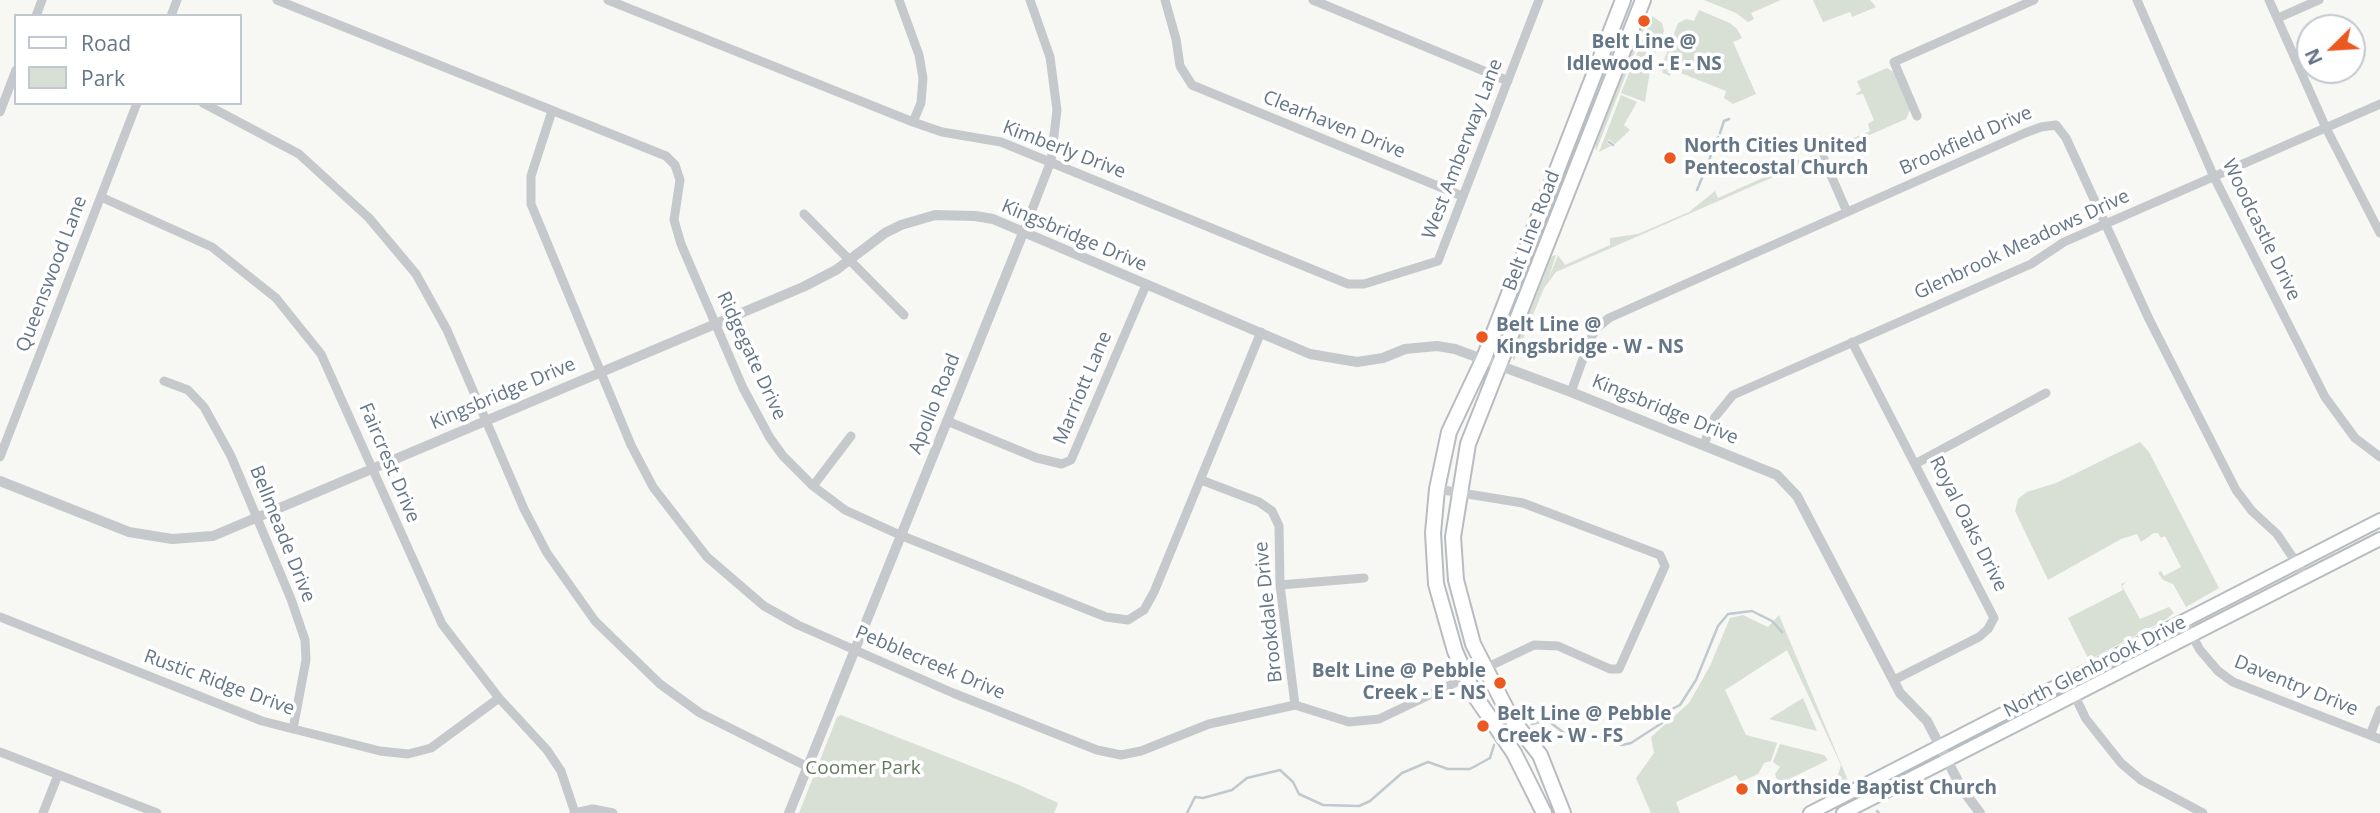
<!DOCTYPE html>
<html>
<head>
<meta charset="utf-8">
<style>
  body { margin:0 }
  #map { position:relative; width:2380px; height:813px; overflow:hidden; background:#f7f7f4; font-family:"Open Sans",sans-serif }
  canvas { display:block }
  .legend { position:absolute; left:14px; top:14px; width:228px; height:91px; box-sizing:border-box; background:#fff; border:2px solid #c1c8cf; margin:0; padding:9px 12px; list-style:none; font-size:21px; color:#657686 }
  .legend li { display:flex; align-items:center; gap:14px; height:35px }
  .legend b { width:35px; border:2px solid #c1c8cf }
  .north { position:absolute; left:2296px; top:14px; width:70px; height:70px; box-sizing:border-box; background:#fff; border:2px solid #c1c8cf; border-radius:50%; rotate:246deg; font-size:19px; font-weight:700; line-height:28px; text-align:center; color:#657686 }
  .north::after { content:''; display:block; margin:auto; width:24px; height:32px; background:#eb5921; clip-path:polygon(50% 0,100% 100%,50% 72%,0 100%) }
</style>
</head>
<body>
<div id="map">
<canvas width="2380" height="813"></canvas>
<ul class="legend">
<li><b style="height:9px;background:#fff"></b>Road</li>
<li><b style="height:19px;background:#d8dfd5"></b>Park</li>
</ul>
<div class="north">N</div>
</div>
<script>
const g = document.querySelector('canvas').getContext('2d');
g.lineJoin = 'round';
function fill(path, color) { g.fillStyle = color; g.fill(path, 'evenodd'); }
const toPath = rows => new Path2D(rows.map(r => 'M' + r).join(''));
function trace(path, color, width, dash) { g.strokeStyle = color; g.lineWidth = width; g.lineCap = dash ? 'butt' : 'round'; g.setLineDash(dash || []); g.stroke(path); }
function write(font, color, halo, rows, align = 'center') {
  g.font = font + ' "Open Sans",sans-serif'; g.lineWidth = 7; g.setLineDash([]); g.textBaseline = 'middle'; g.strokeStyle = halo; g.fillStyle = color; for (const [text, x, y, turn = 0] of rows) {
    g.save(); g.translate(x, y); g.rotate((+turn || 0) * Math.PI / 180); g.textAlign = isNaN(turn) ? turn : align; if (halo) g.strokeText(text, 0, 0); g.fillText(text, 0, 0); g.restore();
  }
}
const green = toPath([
  [1704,0,1781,0,1751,13,1754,19,1748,22,1736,13],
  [1813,0,1870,0,1876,7,1852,17,1850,12,1823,22],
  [1699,10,1730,23,1737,29,1742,38,1733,42,1756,94,1733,104,1724,98,1726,91,1673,70,1670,76,1663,73,1661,68,1678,23,1686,19,1694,21],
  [1650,16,1644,29,1596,151,1595,144,1642,22],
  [1652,16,1662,23,1664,31,1651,64,1645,102,1621,93],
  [1887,68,1894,72,1911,108,1906,119,1556,272,1544,288,1514,361,1512,356,1552,256,1556,255,1548,280,1558,255,1565,265,1610,245,1610,238,1638,234,1689,212,1715,191,1718,198,1796,163,1794,156,1800,161,1833,147,1832,139,1837,145,1870,131,1868,124,1874,120,1863,94,1855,95,1861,90,1857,81],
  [1621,95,1637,102,1624,125,1630,130,1615,144,1609,139,1607,143,1611,146,1599,152],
  [2140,442,2149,452,2219,588,2186,607,2173,584,2163,580,2158,573,2161,571,2164,576,2181,567,2165,536,2161,538,2158,533,2154,533,2141,542,2137,534,2121,539,2048,580,2015,511,2018,499,2027,492,2056,483],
  [2126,582,2122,586,2140,619,2169,607,2174,613,2165,620,2089,660,2068,618,2123,590,2121,584],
  [1743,615,1768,627,1779,615,1849,783,1835,791,1834,788,1841,765,1787,650,1725,690,1746,735,1777,743,1771,761,1764,763,1758,774,1740,782,1736,775,1676,802,1680,813,1651,813,1636,778,1654,753,1651,737,1689,703,1710,666,1730,618],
  [1803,698,1817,731,1769,719],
  [841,715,1019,785,1058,803,1054,813,799,813,837,717],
  [1780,744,1824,755,1828,760,1779,784,1775,774,1780,767,1773,762]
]);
const stream = toPath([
  [1720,133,1724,121,1729,119],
  [1609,142,1613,145],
  [1706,168,1718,137],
  [1697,190,1704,173],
  [1532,724,1547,720,1568,736,1595,736,1622,745,1631,743,1662,723,1672,709,1680,705,1696,680,1718,626,1728,614,1752,611,1772,621,1782,632],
  [1877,811,1879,813],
  [1187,813,1195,797,1203,798,1232,790,1247,778,1280,770,1293,782,1299,794,1323,805,1359,806,1370,801,1402,773,1428,762,1448,769,1470,769,1490,758,1494,745]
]);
const minor = toPath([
  [277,0,666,156,675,165,680,180,674,220,681,244,743,388,770,438,783,456,813,486,845,510,900,535,1106,617,1128,620,1144,610,1154,592,1261,332],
  [608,0,913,122,942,132,1001,142,1348,284,1364,284,1438,261,1539,0],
  [899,0,919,55,923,78,921,103,913,122],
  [1165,0,1176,39,1180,66,1192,85,1462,196],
  [1313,0,1508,81],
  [2137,0,2214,177,2325,397,2355,438,2380,457],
  [2269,0,2326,128,2380,233],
  [36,16,42,0],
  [171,16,177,0],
  [2278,18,2319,0],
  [203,103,299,154,369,218,416,274,447,330,524,509,547,553,595,621,660,684,700,713,808,767],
  [552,111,531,176,531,204,631,445,653,487,707,557,764,606,798,625,953,693,1097,750,1121,755,1141,751,1209,724,1295,705,1349,722,1379,719,1534,645,1558,646,1610,669,1619,669,1665,566,1660,555,1523,503,1437,489],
  [0,112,16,70],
  [1917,116,1894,62,2034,0],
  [1823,157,1847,212],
  [101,197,212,247,276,298,321,354,442,624,499,698,547,750,561,771,575,813],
  [804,214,904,315],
  [1023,233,1051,161,1057,110,1050,57,1030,0],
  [1852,342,1994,618,1988,629,1979,637,1894,680],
  [164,381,188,390,204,407,231,456,291,599,305,640,306,660,293,729],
  [1571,392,1589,342,1596,329,1609,318,2025,133,2041,127,2056,125,2066,138,2149,319,2236,490,2252,511,2277,534,2306,577],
  [947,421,1037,458,1062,464,1071,460,1146,285],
  [1704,444,1715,417,1733,395,2031,264,2064,242,2380,104],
  [0,457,137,103],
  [1917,463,2046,393],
  [1201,480,1259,502,1272,511,1279,526,1280,585,1295,705],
  [813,486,851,436],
  [1280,585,1364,578],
  [0,617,262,721,380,751,408,754,431,748,499,698],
  [2184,621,2200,650,2218,671,2233,682,2380,739],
  [2067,680,2086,719,2121,763,2141,780,2203,813],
  [2370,735,2380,710],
  [0,752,157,813],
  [43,813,58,775],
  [574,813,593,809,613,813]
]);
const tertiary = toPath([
  [0,481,129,532,172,539,213,536,803,287,836,270,885,233,901,225,935,215,975,216,993,219,1310,354,1357,362,1383,358,1405,349,1437,346,1455,349,1571,392,1777,475,1797,496,1900,693,1927,721,1962,789,1980,813],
  [789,813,1023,233]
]);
const secondary = toPath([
  [1810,813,2380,520],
  [1843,813,2380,539]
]);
const primary = toPath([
  [1544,813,1514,753,1475,696,1455,651,1436,584,1433,533,1437,489,1449,432,1484,358,1623,0],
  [1563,813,1540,755,1511,718,1473,644,1456,580,1453,537,1468,444,1643,0]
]);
const markers = [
  [1644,21,7,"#eb5921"],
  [1670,158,7,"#eb5921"],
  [1482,337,7,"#eb5921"],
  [1500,683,7,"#eb5921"],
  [1483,726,7,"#eb5921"],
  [1742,789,7,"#eb5921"]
];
const poiNames = [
  ["Belt Line @",1644,43,"center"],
  ["Idlewood - E - NS",1644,65,"center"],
  ["North Cities United",1684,147],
  ["Pentecostal Church",1684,169],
  ["Belt Line @",1496,326],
  ["Kingsbridge - W - NS",1496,348],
  ["Belt Line @ Pebble",1486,672,"right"],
  ["Creek - E - NS",1486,694,"right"],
  ["Belt Line @ Pebble",1497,715],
  ["Creek - W - FS",1497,737],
  ["Northside Baptist Church",1756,789]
];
const streetNames = [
  ["Clearhaven Drive",1334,125,22],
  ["Brookfield Drive",1966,141,-24],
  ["West Amberway Lane",1463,149,-69],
  ["Kimberly Drive",1064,150,21],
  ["Woodcastle Drive",2261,230,64],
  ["Belt Line Road",1532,231,-69],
  ["Kingsbridge Drive",1074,236,23],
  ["Glenbrook Meadows Drive",2022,245,-25],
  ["Queenswood Lane",52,274,-69],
  ["Ridgegate Drive",751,356,65],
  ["Marriott Lane",1083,388,-67],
  ["Kingsbridge Drive",503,394,-23],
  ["Apollo Road",935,404,-68],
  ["Kingsbridge Drive",1665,410,22],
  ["Faircrest Drive",389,463,67],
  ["Royal Oaks Drive",1968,524,63],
  ["Bellmeade Drive",282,534,68],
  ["Brookdale Drive",1269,612,-96],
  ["Pebblecreek Drive",930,663,23],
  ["North Glenbrook Drive",2095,667,-27],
  ["Rustic Ridge Drive",219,683,20],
  ["Daventry Drive",2296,686,22]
];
const parkNames = [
  ["Coomer Park",863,769]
];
fill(green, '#d8dfd5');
trace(stream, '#bfc9ce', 2.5);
trace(secondary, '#b7bcc1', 16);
trace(primary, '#b8bcc0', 18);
trace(minor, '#c5c9cc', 9);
trace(tertiary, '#c5c9cc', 10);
trace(secondary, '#fff', 12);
trace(primary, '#fff', 14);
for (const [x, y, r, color] of markers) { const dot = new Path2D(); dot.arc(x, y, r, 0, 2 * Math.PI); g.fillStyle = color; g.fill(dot); trace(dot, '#fff', 2.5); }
write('bold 19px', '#657686', '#fff', poiNames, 'left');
write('19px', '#657686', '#fff', streetNames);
write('19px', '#647860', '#fff', parkNames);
</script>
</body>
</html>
